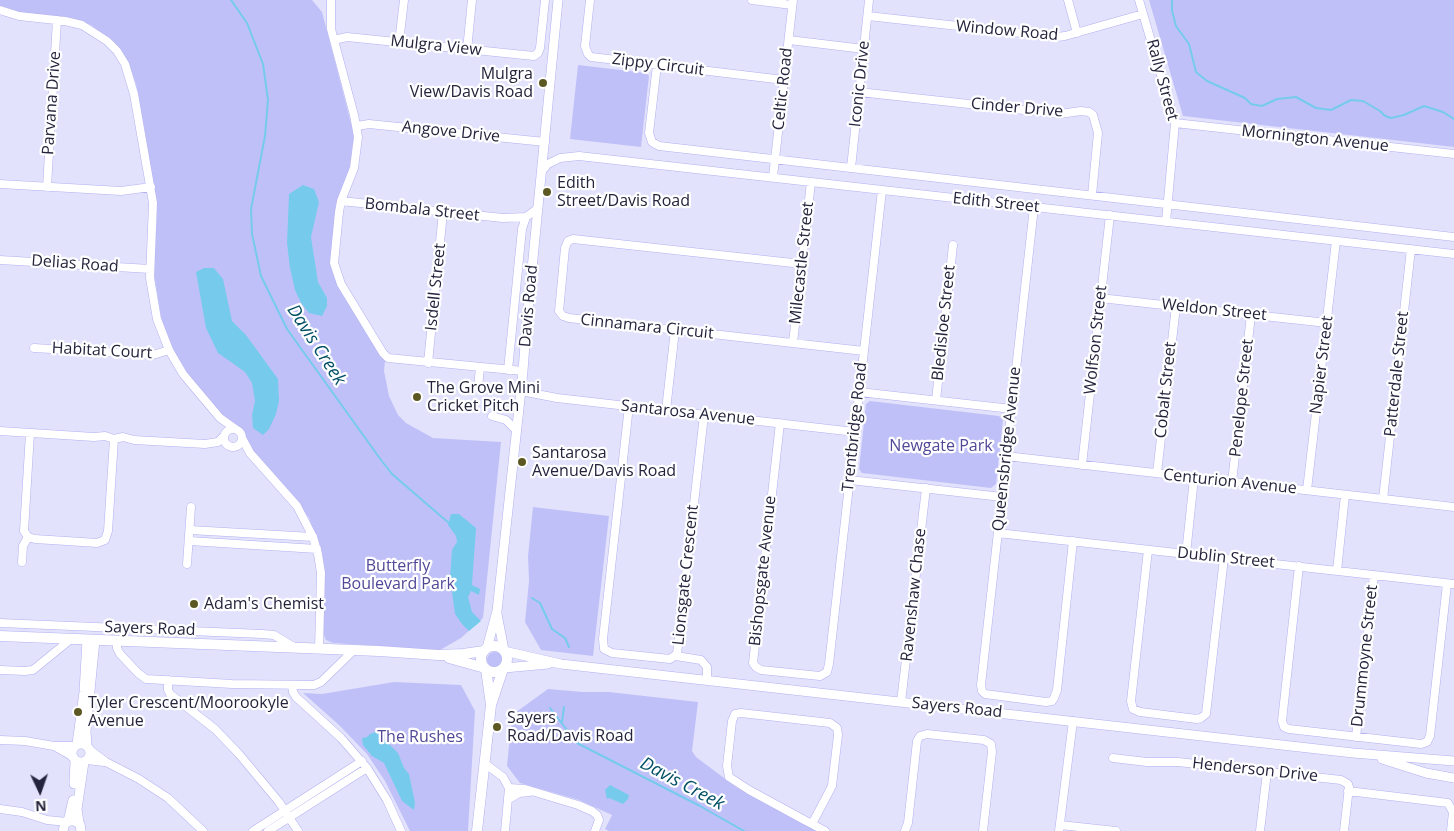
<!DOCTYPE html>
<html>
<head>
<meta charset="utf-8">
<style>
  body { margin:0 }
  #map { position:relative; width:1454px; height:831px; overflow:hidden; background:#e2e2fd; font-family:"Open Sans",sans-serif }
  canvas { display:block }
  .north { position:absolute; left:15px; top:766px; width:50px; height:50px; -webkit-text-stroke:4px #fff; paint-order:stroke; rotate:177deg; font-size:14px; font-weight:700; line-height:20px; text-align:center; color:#25243d }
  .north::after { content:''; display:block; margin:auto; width:18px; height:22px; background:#25243d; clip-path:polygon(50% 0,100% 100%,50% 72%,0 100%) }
</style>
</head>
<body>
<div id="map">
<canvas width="1454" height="831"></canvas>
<div class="north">N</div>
</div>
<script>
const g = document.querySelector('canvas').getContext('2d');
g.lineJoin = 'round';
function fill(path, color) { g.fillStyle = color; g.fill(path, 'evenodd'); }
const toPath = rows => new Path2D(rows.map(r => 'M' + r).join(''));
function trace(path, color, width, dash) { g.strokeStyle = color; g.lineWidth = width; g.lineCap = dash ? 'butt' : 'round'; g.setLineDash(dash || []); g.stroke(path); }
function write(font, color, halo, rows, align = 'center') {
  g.font = font + ' "Open Sans",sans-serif'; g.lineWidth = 4.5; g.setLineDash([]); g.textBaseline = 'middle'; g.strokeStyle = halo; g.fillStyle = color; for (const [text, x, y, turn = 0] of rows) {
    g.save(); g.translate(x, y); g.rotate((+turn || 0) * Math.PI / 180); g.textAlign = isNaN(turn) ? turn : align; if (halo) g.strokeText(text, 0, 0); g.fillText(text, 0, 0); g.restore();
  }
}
const green = toPath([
  [0,0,312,0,322,12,354,135,350,166,331,266,335,279,385,361,384,371,389,396,398,415,406,423,433,438,501,442,483,618,461,638,440,650,333,643,326,640,323,633,325,581,324,564,319,544,309,518,292,495,250,448,241,430,230,424,189,376,177,357,162,323,154,273,157,213,156,198,136,84,129,63,113,41,91,25,66,17,16,12,0,6],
  [1149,0,1454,0,1454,147,1183,116],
  [578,65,646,73,649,76,641,147,570,139],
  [870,401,999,416,1003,420,996,484,991,488,862,473,859,469,866,404],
  [533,507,609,516,593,656,541,650,525,622,529,581,528,556],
  '487 660a8 8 0 1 1 16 0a8 8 0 1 1-16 0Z',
  [394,682,461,685,475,711,468,831,410,831,385,781,367,754,339,725,303,693,322,694],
  [548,689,583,692,609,692,698,702,692,751,696,757,736,787,817,831,609,831,605,829,612,815,579,800,520,783,507,766,512,715]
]);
const water = toPath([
  [303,185,314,189,319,202,311,237,318,282,327,298,327,306,322,316,309,313,301,303,295,290,290,268,287,243,289,194],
  [204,268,214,268,223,279,232,321,246,335,278,379,279,401,276,414,269,429,263,435,253,428,252,415,255,401,252,383,245,372,218,353,206,328,196,272],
  [451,514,459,514,476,528,472,585,480,589,479,595,471,591,468,597,472,612,481,621,469,631,462,624,455,614,450,578,452,550,457,542,456,536,448,525],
  [375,732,381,736,398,753,404,768,409,774,415,803,414,810,402,801,384,763,372,756,363,745,362,738,367,737,370,734],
  [610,785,629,795,628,799,623,804,609,798,607,799,605,790]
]);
const stream = toPath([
  [231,0,247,23,263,64,268,100,265,136,251,209,252,234,261,276,287,329,381,460,392,474,450,524],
  [1172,0,1172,11,1176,26,1189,44,1196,72,1207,81,1245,98,1251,104,1262,106,1277,99,1296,97,1316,108,1331,110,1351,100,1363,101,1380,111,1385,116,1391,118,1404,115,1424,106,1443,112,1454,119],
  [532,598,540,603,552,629,565,638,569,647],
  [550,708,577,743,700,806,744,831],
  [562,722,564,707]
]);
const minor = toPath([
  [331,0,331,29,354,115,358,137,354,168,341,201,339,212,334,263,341,284,383,353,388,358,523,371],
  [590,0,585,46,588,54,591,57,784,80],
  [752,0,792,5],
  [1068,0,1077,33],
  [1139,0,1175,123,1166,222],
  [0,10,19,16,65,21,82,25,107,41,117,51,125,64,134,94,153,203,150,278,157,319,169,350,183,374,220,418,237,430],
  [868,16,1057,37,1065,36,1143,14],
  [334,40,347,37,534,56,538,53,540,48,545,0],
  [789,40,864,49],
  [399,43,404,0],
  [467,50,472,0],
  [657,65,649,133,652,142,659,146,1454,237],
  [859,92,1060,114,1081,111,1089,112,1093,115,1098,133,1092,195],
  [1175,123,1454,154],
  [357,126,369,124,545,142],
  [851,168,869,0],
  [542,171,548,164,560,158,579,156,1454,254],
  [773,177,793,0],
  [0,184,121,191,151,187],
  [47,187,57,20],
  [341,201,503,218,526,217,537,209],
  [1034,207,981,685,982,691,985,694,1046,702,1052,701,1054,698,1057,690,1073,541],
  [0,260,150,269],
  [802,264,573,239,568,241,565,248,559,311,563,316,569,318,864,351],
  [1100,298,1327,323],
  [793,343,811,182],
  [34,348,153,355,169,350],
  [428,363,443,212],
  [508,370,522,229,526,217],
  [478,387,480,368],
  [521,391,557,398,855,432],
  [859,392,1012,409],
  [936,400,953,245],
  [629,406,603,639,604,649,612,653,670,659,677,654,704,415],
  [666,410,675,330],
  [492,416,506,420,516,430],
  [780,423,753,663,756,667,761,670,820,676,827,672,829,664,882,190],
  '224 438a9 9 0 1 1 18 0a9 9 0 1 1-18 0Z',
  [0,431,94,437,105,436,114,439,123,437,134,440,205,444,218,442,224,436],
  [30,433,24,531,28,537,35,539,97,543,105,540,108,531,114,439],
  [242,438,250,453,297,506,313,537,318,554,321,573,319,649],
  [1006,456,1454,507],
  [1082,465,1110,215],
  [1157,473,1176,306],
  [850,480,1002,497],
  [1232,482,1251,315],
  [1307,490,1336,241],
  [1383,499,1411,249],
  [190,530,313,537],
  [998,533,1454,584],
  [189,541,317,549],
  [1148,550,1131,701,1133,709,1140,712,1197,719,1201,718,1206,714,1224,558],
  [1186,554,1194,478],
  [22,562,23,546,28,537],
  [187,564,191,507],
  [1299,566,1282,721,1284,727,1289,729,1421,744,1427,742,1430,736,1447,584],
  [1337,571,1345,495],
  [0,623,262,634,274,635,294,647],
  [117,641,117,648,120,654,138,673,146,679,232,684,314,685,321,682,354,650],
  [676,656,701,660,707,667,707,680],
  [0,670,25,671,33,670,71,639],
  [168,680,168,690,170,694,215,729,239,754,279,802,298,831],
  [292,685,293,692,296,697,341,738,367,768,387,800,401,831],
  [901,702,926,488],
  [1356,737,1374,575],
  [0,740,25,741,54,746,75,746],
  [56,747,72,756],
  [90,750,106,762,139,779,168,798,203,831],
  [1113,758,1147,762,1178,762,1341,780,1348,784,1349,787,1344,831],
  [87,760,104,762],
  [484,763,503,777,509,788,505,831],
  [509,788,525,789,578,805,592,811,597,815,599,820,595,831],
  [1348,791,1448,803,1453,812,1451,831],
  [509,799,519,793,530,792],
  [0,809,22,812,47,820,67,822],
  [812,824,832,786,838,735,837,728,830,723,741,713,735,714,732,721,727,766,729,777,749,790,806,821,812,824,825,831],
  [1060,825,1116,831],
  [253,831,362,761],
  [268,831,367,768],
  [905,831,908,823,917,741,920,736,927,734,984,740,991,744,992,752,983,831],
  [1059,831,1073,721],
  [1260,831,1267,772]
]);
const tertiary = toPath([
  [497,614,504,650],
  [487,648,497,611,523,371,526,331,558,0],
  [504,651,561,664,1353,753,1454,761],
  [504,668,548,664],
  '72 753a9 9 0 1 1 18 0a9 9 0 1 1-18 0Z',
  [77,744,84,692,87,640],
  [87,746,86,731,95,640],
  [1382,759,1426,773,1454,778],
  [74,784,75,761],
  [68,821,73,800],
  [79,823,77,809,84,762],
  [63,831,65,823,72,820,80,824,81,831]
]);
const secondary = toPath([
  [0,636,379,651,438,655,463,654,484,651],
  '481 659a13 13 0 1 1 26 0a13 13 0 1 1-26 0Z',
  [449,658,485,668],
  [492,702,503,669],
  [477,831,491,705,486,669]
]);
const markers = [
  [543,83,5,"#5c5824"],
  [547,192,5,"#5c5824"],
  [417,397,5,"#5c5824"],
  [522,462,5,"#5c5824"],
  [194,604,5,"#5c5824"],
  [78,712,5,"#5c5824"],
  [497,727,5,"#5c5824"]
];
const streetNames = [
  ["Window Road",1007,31,5],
  ["Mulgra View",436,46,6],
  ["Zippy Circuit",658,65,7],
  ["Rally Street",1162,80,75],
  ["Iconic Drive",860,84,-84],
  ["Celtic Road",783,89,-84],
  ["Parvana Drive",52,103,-86],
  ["Cinder Drive",1017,108,5],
  ["Angove Drive",451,132,6],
  ["Mornington Avenue",1315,139,6],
  ["Edith Street",996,203,6],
  ["Bombala Street",422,210,6],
  ["Milecastle Street",802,263,-84],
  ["Delias Road",75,264,4],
  ["Isdell Street",436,287,-84],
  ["Davis Road",529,306,-85],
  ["Weldon Street",1214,310,6],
  ["Bledisloe Street",944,323,-84],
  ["Cinnamara Circuit",647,327,6],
  ["Wolfson Street",1096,340,-84],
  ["Habitat Court",102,351,3],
  ["Napier Street",1322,365,-83],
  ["Patterdale Street",1397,374,-84],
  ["Cobalt Street",1166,390,-84],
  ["Penelope Street",1242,398,-84],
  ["Santarosa Avenue",688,413,6],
  ["Trentbridge Road",855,427,-84],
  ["Queensbridge Avenue",1007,449,-84],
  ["Centurion Avenue",1230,482,6],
  ["Dublin Street",1226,558,6],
  ["Bishopsgate Avenue",763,571,-84],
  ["Lionsgate Crescent",686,575,-84],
  ["Ravenshaw Chase",914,595,-84],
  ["Sayers Road",150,629,2],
  ["Drummoyne Street",1365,656,-84],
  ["Sayers Road",957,708,6],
  ["Henderson Drive",1255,770,6]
];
const poiNames = [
  ["Mulgra",533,74,"right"],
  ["View/Davis Road",533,92,"right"],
  ["Edith",557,183],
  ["Street/Davis Road",557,201],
  ["The Grove Mini",427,388],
  ["Cricket Pitch",427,406],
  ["Santarosa",532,453],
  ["Avenue/Davis Road",532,471],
  ["Adam's Chemist",204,604],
  ["Tyler Crescent/Moorookyle",88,703],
  ["Avenue",88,721],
  ["Sayers",507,718],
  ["Road/Davis Road",507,736]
];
const parkNames = [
  ["Newgate Park",941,446],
  ["Butterfly",398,566],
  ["Boulevard Park",398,584],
  ["The Rushes",420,737]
];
const waterNames = [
  ["Davis Creek",316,345,57],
  ["Davis Creek",682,784,28]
];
fill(green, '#c0c0f9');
fill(water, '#76cbec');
trace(stream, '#76cbec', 2);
trace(minor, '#b2b0f0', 9);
trace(tertiary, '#b2b0f0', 10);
trace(secondary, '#b2b0f0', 11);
trace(minor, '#fff', 8);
trace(tertiary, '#fff', 9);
trace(secondary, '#fff', 10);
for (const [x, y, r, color] of markers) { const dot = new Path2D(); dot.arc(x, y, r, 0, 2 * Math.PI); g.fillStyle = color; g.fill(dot); trace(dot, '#fff', 2); }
write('16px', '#25243d', '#fff', streetNames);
write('16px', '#25243d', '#fff', poiNames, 'left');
write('16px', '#514898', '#fff', parkNames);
write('italic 18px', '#014f65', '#fff', waterNames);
</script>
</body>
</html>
